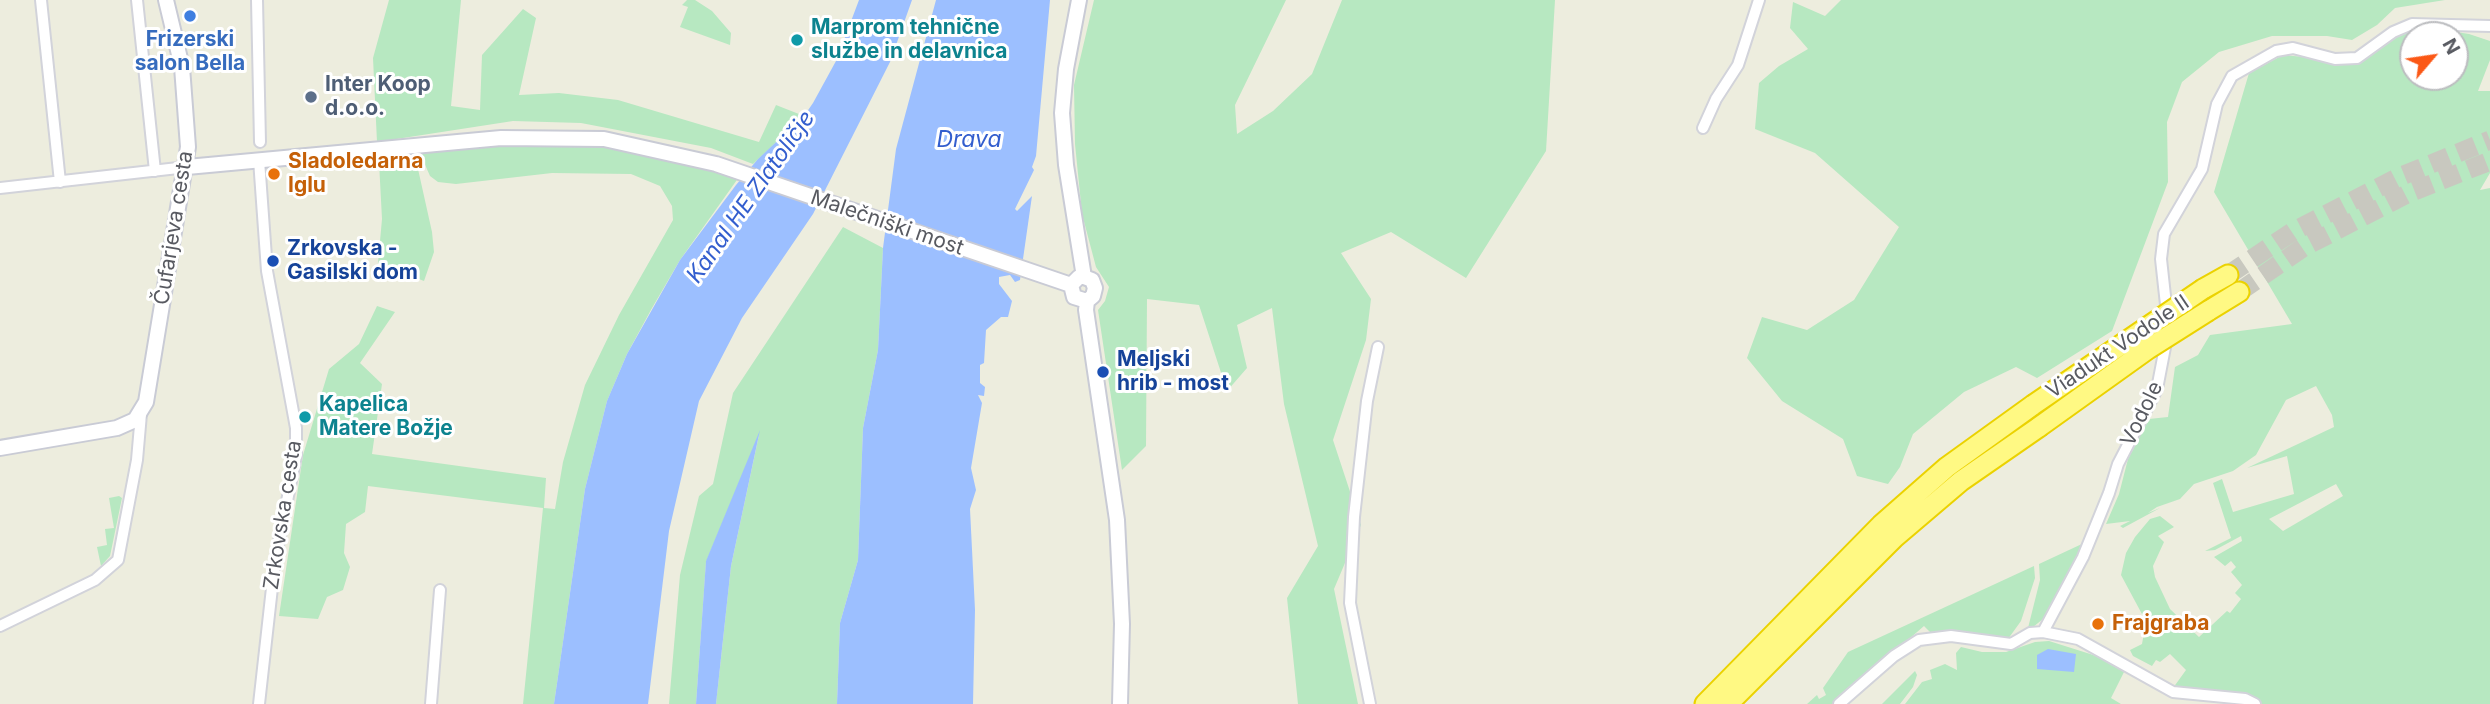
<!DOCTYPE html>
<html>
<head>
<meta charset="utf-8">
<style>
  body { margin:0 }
  #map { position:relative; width:2490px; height:704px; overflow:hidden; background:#ededde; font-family:Inter,sans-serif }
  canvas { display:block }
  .north { position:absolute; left:2399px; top:21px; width:70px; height:70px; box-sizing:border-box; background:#fff; border:2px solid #bcbdc0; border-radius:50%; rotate:61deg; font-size:19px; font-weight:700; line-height:28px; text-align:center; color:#585a61 }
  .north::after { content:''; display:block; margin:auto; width:24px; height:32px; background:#fb5816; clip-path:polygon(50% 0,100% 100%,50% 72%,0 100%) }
</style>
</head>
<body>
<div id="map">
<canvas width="2490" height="704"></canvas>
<div class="north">N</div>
</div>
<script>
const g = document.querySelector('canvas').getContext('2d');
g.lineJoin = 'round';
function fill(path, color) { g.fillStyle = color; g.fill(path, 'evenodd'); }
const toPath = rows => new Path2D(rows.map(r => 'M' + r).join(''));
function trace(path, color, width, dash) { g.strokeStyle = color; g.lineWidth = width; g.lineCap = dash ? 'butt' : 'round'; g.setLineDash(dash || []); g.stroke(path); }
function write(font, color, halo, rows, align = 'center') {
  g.font = font + ' Inter,sans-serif'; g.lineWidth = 6; g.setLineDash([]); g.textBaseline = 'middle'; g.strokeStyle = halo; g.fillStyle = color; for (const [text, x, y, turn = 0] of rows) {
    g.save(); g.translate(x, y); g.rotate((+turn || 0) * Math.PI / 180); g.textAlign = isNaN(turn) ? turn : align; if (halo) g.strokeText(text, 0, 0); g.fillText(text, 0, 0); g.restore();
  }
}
const green = toPath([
  [389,0,461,0,451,106,480,110,482,55,523,9,536,18,519,95,559,93,618,100,759,142,776,105,804,116,753,164,711,148,581,123,513,121,377,142,373,58],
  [687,0,695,0,712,11,731,33,730,45,680,27,688,7,682,5],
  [1094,0,1286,0,1235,105,1237,134,1273,111,1312,74,1342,0,1555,0,1546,151,1466,278,1391,232,1341,253,1371,299,1366,340,1333,440,1361,525,1334,589,1358,704,1298,704,1287,598,1318,546,1284,404,1272,308,1237,325,1247,368,1227,391,1199,305,1147,299,1146,446,1122,470,1098,310,1105,301,1109,287,1096,267,1082,214,1075,144,1074,85],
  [1841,0,2445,0,2395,8,2377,25,2352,40,2327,36,2272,36,2219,52,2182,82,2167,122,2168,182,2112,331,2037,378,2016,367,1964,392,1913,434,1900,467,1888,484,1857,476,1843,439,1782,401,1747,358,1762,317,1807,330,1854,300,1899,227,1815,153,1755,129,1759,83,1779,66,1808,49,1790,28,1793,2,1825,16],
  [2425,27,2469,34,2490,41,2490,60,2478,91,2490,91,2490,173,2480,190,2490,188,2490,704,2252,704,2173,688,2186,670,2170,654,2160,662,2156,660,2152,666,2133,656,2130,650,2142,644,2144,633,2150,629,2121,575,2126,553,2135,537,2150,519,2160,516,2174,527,2158,536,2164,542,2153,566,2155,577,2170,609,2199,637,2227,611,2230,613,2241,599,2235,593,2242,585,2231,572,2236,567,2231,561,2225,566,2214,557,2242,541,2241,536,2215,550,2205,551,2231,538,2213,483,2222,479,2233,512,2294,494,2287,456,2247,468,2334,427,2332,415,2316,386,2286,400,2256,455,2233,471,2194,484,2180,499,2157,507,2148,513,2160,508,2123,528,2120,526,2130,521,2106,524,2119,494,2128,459,2149,419,2168,417,2175,367,2198,355,2210,335,2292,324,2214,192,2249,73,2283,55,2315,58,2360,55,2396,34],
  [2413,35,2455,35,2455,77,2413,77],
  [2336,484,2343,496,2283,531,2269,519],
  [549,142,606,144,739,177,680,260,652,308,627,354,607,401,585,489,554,704,523,704,543,508,368,486,365,512,346,524,344,553,350,567,343,590,327,597,318,619,279,616,303,455,329,369,359,344,377,306,395,312,360,363,382,384,372,454,546,478,544,508,555,509,563,462,585,385,619,315,673,220,672,206,660,186,631,174,552,173,456,184,438,182,430,176,419,151],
  [411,158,418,169,432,232,434,252,424,281,378,263,382,219,379,162],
  [843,227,883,248,878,350,863,428,858,560,840,623,837,704,716,704,731,566,759,435,706,562,696,704,669,704,680,575,699,496,713,484,733,393],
  [119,496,122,498,110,556,101,566,97,547,107,545,105,529,114,528,109,498],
  [2084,543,2049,614,2027,632,2040,580,2039,564],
  [2034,566,2035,578,2021,621,2008,639,1947,631,1930,632,1924,626,1834,704,1807,704,1817,695,1819,699,1826,695,1823,688,1848,652],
  [2049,641,2106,659,2125,670,2111,698,2121,704,1905,704,1922,682,1932,679,1930,670,1945,664,1957,670,1956,653,1961,647,1982,652,2006,652,2035,642],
  [1915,671,1917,675,1913,687,1900,704,1882,704]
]);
const water = toPath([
  [859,0,912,0,890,62,813,214,742,318,699,401,669,531,648,704,554,704,585,489,607,401,627,354,680,260,736,185,758,159,804,116,813,103,836,61],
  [936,0,1050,0,1036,156,1032,167,1034,170,1015,209,1017,211,1032,196,1020,280,1015,282,1010,275,999,277,999,284,1012,301,1008,317,1001,317,986,330,984,363,980,365,980,383,985,387,984,396,978,395,982,403,971,468,976,490,970,509,975,610,973,704,837,704,840,623,858,560,863,428,878,350,883,248,896,149],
  [760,430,731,566,716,704,696,704,706,561],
  [2048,649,2076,654,2074,672,2037,669,2037,655]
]);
const highwayTunnel = toPath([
  [2228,275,2292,232,2399,177,2490,140],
  [2239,292,2304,247,2409,193,2490,161]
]);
const street = toPath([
  [41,0,60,182],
  [137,0,155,171],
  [257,0,260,142],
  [1703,128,1716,99,1738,65,1759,0],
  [0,188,187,167],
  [2167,314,2161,259,2164,234,2202,169,2217,104,2232,76,2276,51,2293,48,2335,59,2357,58,2393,32,2412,24,2490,26],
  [0,626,95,580,118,560,137,460,141,414],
  [2043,632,2083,557,2109,493,2118,464,2157,389,2167,337],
  [259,704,275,561,296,456,296,428,267,271,259,160],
  [431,704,440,590],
  [1370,704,1350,603,1354,517,1367,401,1378,347],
  [1839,704,1894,656,1919,640,1951,636,2011,644,2030,633,2043,632,2078,639,2173,692,2245,699,2255,704]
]);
const secondary = toPath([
  [1079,0,1066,69,1062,113,1066,165,1084,277],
  [187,167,501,138,604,139,716,164,1071,285],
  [1071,285,1079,277,1084,277,1092,280,1095,288,1093,296,1087,301,1086,310,1117,520,1122,624,1120,704],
  [1071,285,1074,297,1087,301],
  [0,448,117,428,135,420,146,402,188,147,182,67,166,0]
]);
const highway = toPath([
  [2203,289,2228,275],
  [2208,311,2239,292],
  [1705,704,1881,525,1947,467,2033,405],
  [1728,704,1894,538,1961,481,2039,427]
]);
const highwayBridge = toPath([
  [2033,405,2203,289],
  [2039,427,2148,349,2208,311]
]);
const markers = [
  [190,16,7,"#3f7fe0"],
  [797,40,7,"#0f9aa8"],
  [311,97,7,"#5c6f8a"],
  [274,174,7,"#e8710a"],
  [273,261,7,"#1a4fb4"],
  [1103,372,7,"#1a4fb4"],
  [305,417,7,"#0f9aa8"],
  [2098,624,7,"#e8710a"]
];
const cultureNames = [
  ["Marprom tehnične",811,28],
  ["službe in delavnica",811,52],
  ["Kapelica",319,405],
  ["Matere Božje",319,429]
];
const shopNames = [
  ["Frizerski",190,40],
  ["salon Bella",190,64]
];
const serviceNames = [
  ["Inter Koop",325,85],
  ["d.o.o.",325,109]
];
const foodNames = [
  ["Sladoledarna",288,162],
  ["Iglu",288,186],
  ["Frajgraba",2112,624]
];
const streetNames = [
  ["Malečniški most",887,223,19],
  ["Čufarjeva cesta",174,228,-81],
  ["Viadukt Vodole II",2118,347,-34],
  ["Vodole",2142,414,-64],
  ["Zrkovska cesta",283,515,-81]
];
const transitNames = [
  ["Zrkovska -",287,249],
  ["Gasilski dom",287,273],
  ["Meljski",1117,360],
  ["hrib - most",1117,384]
];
const waterNames = [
  ["Drava",969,140],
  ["Kanal HE Zlatoličje",751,197,-55]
];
fill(green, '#b7e8c1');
fill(water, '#9cbfff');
trace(highwayTunnel, '#c8c8bf', 19, [19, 10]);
trace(street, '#d2d3da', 14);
trace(secondary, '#c9cbd5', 18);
trace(highway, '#ebd200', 23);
trace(street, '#fff', 10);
trace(secondary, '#fff', 14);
trace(highway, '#fff983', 19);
trace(highwayBridge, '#ebd200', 23, []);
trace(highwayBridge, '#fff983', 19);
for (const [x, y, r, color] of markers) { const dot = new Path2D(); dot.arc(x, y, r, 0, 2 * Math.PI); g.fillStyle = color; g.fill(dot); trace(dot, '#fff', 2.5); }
write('bold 21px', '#0d838f', '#fff', cultureNames, 'left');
write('bold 21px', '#366cbe', '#fff', shopNames);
write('bold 21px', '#4e5e75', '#fff', serviceNames, 'left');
write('bold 21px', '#c56008', '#fff', foodNames, 'left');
write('21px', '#585a61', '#fff', streetNames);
write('bold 21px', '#164399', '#fff', transitNames, 'left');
write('italic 23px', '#335ece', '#fff', waterNames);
</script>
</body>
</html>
